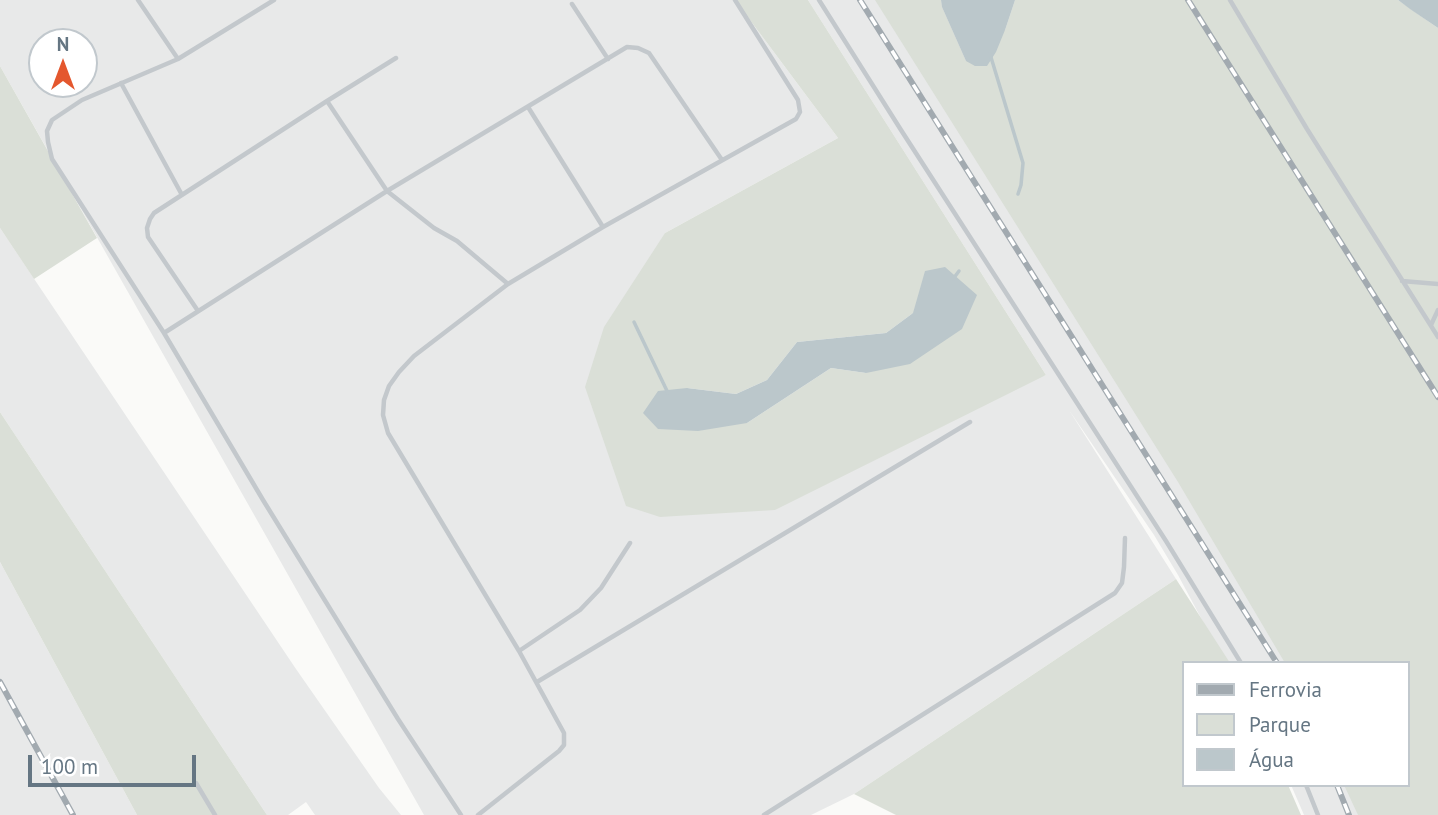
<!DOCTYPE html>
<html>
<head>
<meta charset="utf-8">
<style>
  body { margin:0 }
  #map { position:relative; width:1438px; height:815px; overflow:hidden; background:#fafaf8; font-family:"PT Sans",sans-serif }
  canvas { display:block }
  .legend { position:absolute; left:1182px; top:661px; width:228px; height:126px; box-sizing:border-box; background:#fff; border:2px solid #c1c8cd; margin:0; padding:9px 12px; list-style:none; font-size:21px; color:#657683 }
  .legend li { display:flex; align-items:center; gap:14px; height:35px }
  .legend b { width:35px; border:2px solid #c1c8cd }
  .north { position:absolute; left:28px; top:28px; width:70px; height:70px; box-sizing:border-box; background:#fff; border:2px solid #c1c8cd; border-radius:50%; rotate:0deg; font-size:19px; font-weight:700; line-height:28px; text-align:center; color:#657683 }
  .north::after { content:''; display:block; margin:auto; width:24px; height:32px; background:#e4572e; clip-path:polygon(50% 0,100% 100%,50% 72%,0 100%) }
  .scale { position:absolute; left:28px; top:755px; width:168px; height:32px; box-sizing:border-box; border:4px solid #657683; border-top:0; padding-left:9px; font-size:21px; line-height:24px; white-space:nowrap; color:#657683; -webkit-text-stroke:5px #fff; paint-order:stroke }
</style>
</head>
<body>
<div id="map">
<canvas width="1438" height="815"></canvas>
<ul class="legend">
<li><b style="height:9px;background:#a2aab0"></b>Ferrovia</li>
<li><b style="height:19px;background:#dadfd7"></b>Parque</li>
<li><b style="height:19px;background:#bbc7cb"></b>Água</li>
</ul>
<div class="north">N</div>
<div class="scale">100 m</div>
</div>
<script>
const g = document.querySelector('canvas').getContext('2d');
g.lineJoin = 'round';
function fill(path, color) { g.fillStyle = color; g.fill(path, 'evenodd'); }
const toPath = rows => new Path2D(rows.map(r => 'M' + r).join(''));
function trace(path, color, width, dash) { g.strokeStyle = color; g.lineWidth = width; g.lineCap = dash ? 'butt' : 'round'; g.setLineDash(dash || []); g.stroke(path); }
const built = toPath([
  [0,0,735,0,838,138,665,233,626,506,1046,375,808,0,1207,0,1438,368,1438,815,1304,815,1291,785,1408,785,1408,663,1225,663,1178,575,1154,535,1069,410,1176,579,854,794,811,815,424,815,0,66],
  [42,42,84,42,84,84,42,84],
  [0,228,296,669,379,788,401,815,315,815,306,802,288,815,267,815,0,412],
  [0,562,137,815,0,815]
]);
const green = toPath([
  [735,0,808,0,1046,375,775,510,660,517,626,506,585,387,604,327,665,233,838,138],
  [913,313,866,373,831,368,747,423,687,388,736,394,767,380,797,342,886,333],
  [875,0,941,0,942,7,966,61,1005,30,1015,0,1398,0,1438,28,1438,815,1358,815,1344,785,1408,785,1408,663,1285,663,1178,482],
  [0,66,97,238,34,279,0,228],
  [0,412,267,815,137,815,0,562],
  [1176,579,1230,663,1184,663,1184,785,1288,785,1301,815,896,815,854,794]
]);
const water = toPath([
  [941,0,1015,0,1005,30,996,52,987,66,975,66,966,61,942,7],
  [1398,0,1438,0,1438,28,1410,9],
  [945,267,977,295,962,329,910,364,866,373,831,368,747,423,698,431,658,429,643,413,658,391,687,388,736,394,767,380,797,342,886,333,913,313,925,271]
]);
const stream = toPath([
  [990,54,1023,163,1021,185,1018,194],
  [953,279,959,271],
  [634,322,668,393]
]);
const service = toPath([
  [138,0,178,59,274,0],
  [819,0,901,130,1166,541,1241,663],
  [1230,0,1307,129,1438,337],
  [572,4,608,59],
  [178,59,82,100,52,120,47,131,48,142,52,159,164,333,263,500,398,719,461,815],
  [121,83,182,195],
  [327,101,396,58],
  [528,107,603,227],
  [1402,281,1438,284],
  [198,311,148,237,147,228,150,219,154,213,327,101,387,191,434,228,457,241,508,284],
  [1431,325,1438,310],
  [164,333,387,191,627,47,638,48,649,53,722,160],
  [519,651,580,610,601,588,630,543],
  [537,682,970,422],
  [196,783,215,815],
  [1306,785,1318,815],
  [478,815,559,751,564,745,564,733,519,651,388,433,383,415,384,400,389,386,399,372,414,356,508,284,603,227,796,119,800,112,798,100,735,0],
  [764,815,1115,593,1122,583,1124,567,1125,538]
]);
const rail = toPath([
  [860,0,1277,663],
  [1188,0,1438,397],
  [0,682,73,815],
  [1337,785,1349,815]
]);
fill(built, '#e8e9e9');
fill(green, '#dadfd7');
fill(water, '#bbc7cb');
trace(stream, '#bbc7cb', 3.5);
trace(service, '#c3c8cc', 4.5);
trace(rail, '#a2aab0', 6);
trace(rail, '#fff', 3.5, [10]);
</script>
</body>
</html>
